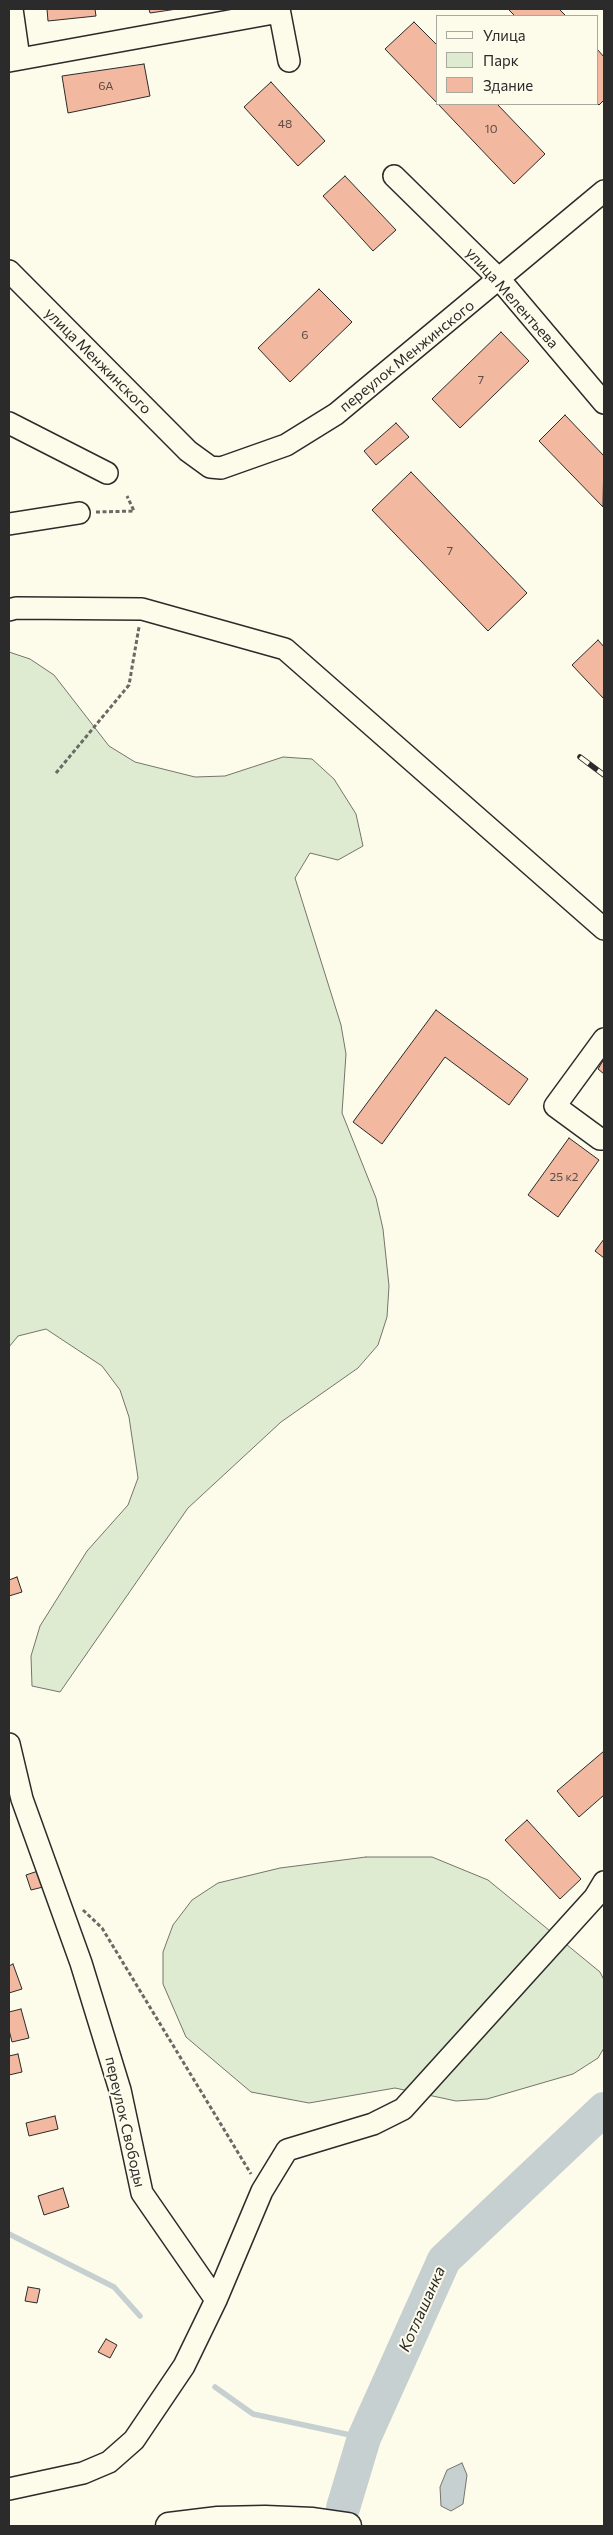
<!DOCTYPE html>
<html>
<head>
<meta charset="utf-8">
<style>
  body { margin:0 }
  #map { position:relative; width:613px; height:2535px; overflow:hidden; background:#fdfbea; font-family:Commissioner,sans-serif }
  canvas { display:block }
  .frame { position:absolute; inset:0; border:10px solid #2b2b2b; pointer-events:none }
  .legend { position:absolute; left:436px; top:15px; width:162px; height:90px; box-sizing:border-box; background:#fdfbea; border:1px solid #a9a89e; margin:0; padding:6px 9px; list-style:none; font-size:15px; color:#2b2b2b }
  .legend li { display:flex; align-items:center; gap:10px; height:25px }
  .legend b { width:25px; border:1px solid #a9a89e }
</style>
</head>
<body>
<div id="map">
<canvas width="613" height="2535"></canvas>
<div class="frame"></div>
<ul class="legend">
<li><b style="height:6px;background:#fdfbea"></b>Улица</li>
<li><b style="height:14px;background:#deebd1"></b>Парк</li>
<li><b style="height:14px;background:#f2b8a0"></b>Здание</li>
</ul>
</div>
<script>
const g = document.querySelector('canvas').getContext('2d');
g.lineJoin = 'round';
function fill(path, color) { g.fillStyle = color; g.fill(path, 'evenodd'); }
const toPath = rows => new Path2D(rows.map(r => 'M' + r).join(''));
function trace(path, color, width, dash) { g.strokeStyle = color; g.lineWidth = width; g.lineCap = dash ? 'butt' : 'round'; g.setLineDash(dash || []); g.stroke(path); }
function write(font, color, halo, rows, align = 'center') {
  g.font = font + ' Commissioner,sans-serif'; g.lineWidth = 4; g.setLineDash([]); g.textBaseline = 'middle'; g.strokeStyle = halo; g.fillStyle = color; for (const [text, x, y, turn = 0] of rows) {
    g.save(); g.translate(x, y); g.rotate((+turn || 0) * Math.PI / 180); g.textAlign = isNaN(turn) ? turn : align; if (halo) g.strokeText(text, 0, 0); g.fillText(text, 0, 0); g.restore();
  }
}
const green = toPath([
  [9,652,30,659,54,675,109,746,135,762,195,777,225,776,283,757,312,759,334,779,356,814,363,846,338,860,310,853,295,878,341,1025,346,1054,342,1113,376,1198,383,1229,389,1286,387,1317,378,1345,358,1368,281,1422,188,1508,60,1692,32,1686,31,1656,40,1626,87,1551,128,1505,138,1478,129,1417,120,1390,102,1366,46,1329,18,1336,9,1347,9,652],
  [366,1857,432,1857,488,1880,600,1972,604,1980,604,2048,598,2058,573,2074,487,2099,456,2101,395,2088,309,2103,251,2092,186,2037,163,1984,163,1952,173,1925,192,1900,218,1883,280,1868,366,1857]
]);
const water = toPath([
  [462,2463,467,2475,463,2504,451,2511,441,2506,440,2487,447,2470,462,2463]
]);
const stream = toPath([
  [9,2234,114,2287,140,2316],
  [215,2387,253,2414,364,2438]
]);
const river = toPath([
  [343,2508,364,2438,444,2260,604,2109]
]);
const building = toPath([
  [47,9,95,9,96,16,48,21,47,9],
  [149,9,177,9,150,13,149,9],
  [508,9,559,9,566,16,515,16,508,9],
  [414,22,437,45,437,103,385,49,414,22],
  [597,49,604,57,604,100,599,105,597,103,597,49],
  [144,64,150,96,68,113,62,76,144,64],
  [271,82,325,141,298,166,244,107,271,82],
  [438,104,497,104,545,154,514,184,438,104],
  [345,176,396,230,373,251,323,196,345,176],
  [319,289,352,322,290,382,258,348,319,289],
  [501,332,529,361,460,428,432,399,501,332],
  [565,415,604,456,603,507,539,441,565,415],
  [396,423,409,437,376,465,364,451,396,423],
  [411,472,527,593,488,631,372,510,411,472],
  [598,640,604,647,604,699,572,665,598,640],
  [436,1010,528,1079,509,1105,445,1057,382,1144,353,1122,436,1010],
  [604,1059,604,1074,598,1069,604,1059],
  [569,1138,599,1160,558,1217,528,1195,569,1138],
  [604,1239,604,1258,595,1251,604,1239],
  [17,1577,22,1592,9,1596,9,1580,17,1577],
  [604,1751,604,1795,579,1817,557,1791,604,1751],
  [527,1820,581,1879,560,1899,505,1840,527,1820],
  [38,1871,43,1887,31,1890,26,1875,38,1871],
  [13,1964,22,1989,9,1993,9,1966,13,1964],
  [21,2009,29,2038,12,2042,9,2030,9,2012,21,2009],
  [18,2054,22,2072,9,2075,9,2056,18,2054],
  [55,2116,58,2129,29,2136,26,2123,55,2116],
  [63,2188,69,2207,44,2215,38,2196,63,2188],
  [28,2287,40,2289,37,2303,25,2301,28,2287],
  [106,2339,117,2345,110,2358,98,2352,106,2339]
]);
const path = toPath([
  [96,512,134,511,127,496],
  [56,773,129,685,139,627],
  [83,1910,102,1928,251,2174]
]);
const minor = toPath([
  [12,9,19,58],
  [279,9,289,61],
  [9,61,279,12],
  [394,176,500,280,604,403],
  [9,271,188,451,210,467,221,468,286,445,336,414,604,191],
  [9,423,107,473],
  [9,524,79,513],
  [9,610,16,608,142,609,285,649,604,929],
  [604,1039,555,1106,600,1139,604,1139],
  [9,1744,22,1799,81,1963,120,2090,142,2193,216,2300,184,2366,134,2440,109,2462,83,2473,9,2489],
  [216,2300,262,2191,287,2150,373,2124,403,2109,595,1897,604,1882]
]);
const major = toPath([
  [169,2526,218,2520,265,2519,313,2521,348,2526]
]);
const rail = toPath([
  [580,757,604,775]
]);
const numberNames = [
  ["6А",106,86],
  ["48",285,124],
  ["10",491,129],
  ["6",305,335],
  ["7",481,380],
  ["7",450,551],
  ["25 к2",564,1177]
];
const streetNames = [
  ["улица Мелентьева",512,298,48],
  ["переулок Менжинского",407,356,-39],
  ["улица Менжинского",98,361,45],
  ["переулок Свободы",125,2122,77]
];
const waterNames = [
  ["Котлашанка",422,2309,-66]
];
fill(green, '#deebd1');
trace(green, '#74746e', 1);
fill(water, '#c7d0d0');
trace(water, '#74746e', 1);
trace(stream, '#c7d0d0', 5.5);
trace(river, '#c7d0d0', 34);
fill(building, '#f2b8a0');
trace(building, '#2b2b2b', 1);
trace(minor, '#2b2b2b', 24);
trace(major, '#2b2b2b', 29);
trace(path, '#6a6964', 3, [4, 2.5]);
trace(minor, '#fdfbea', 21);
trace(major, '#fdfbea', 26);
trace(rail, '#2b2b2b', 5.5);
trace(rail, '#fdfbea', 4, [11]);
write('12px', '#5d4e48', null, numberNames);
write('15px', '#2b2b2b', '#fdfbea', streetNames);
write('italic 16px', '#2b2b2b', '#fdfbea', waterNames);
</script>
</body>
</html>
